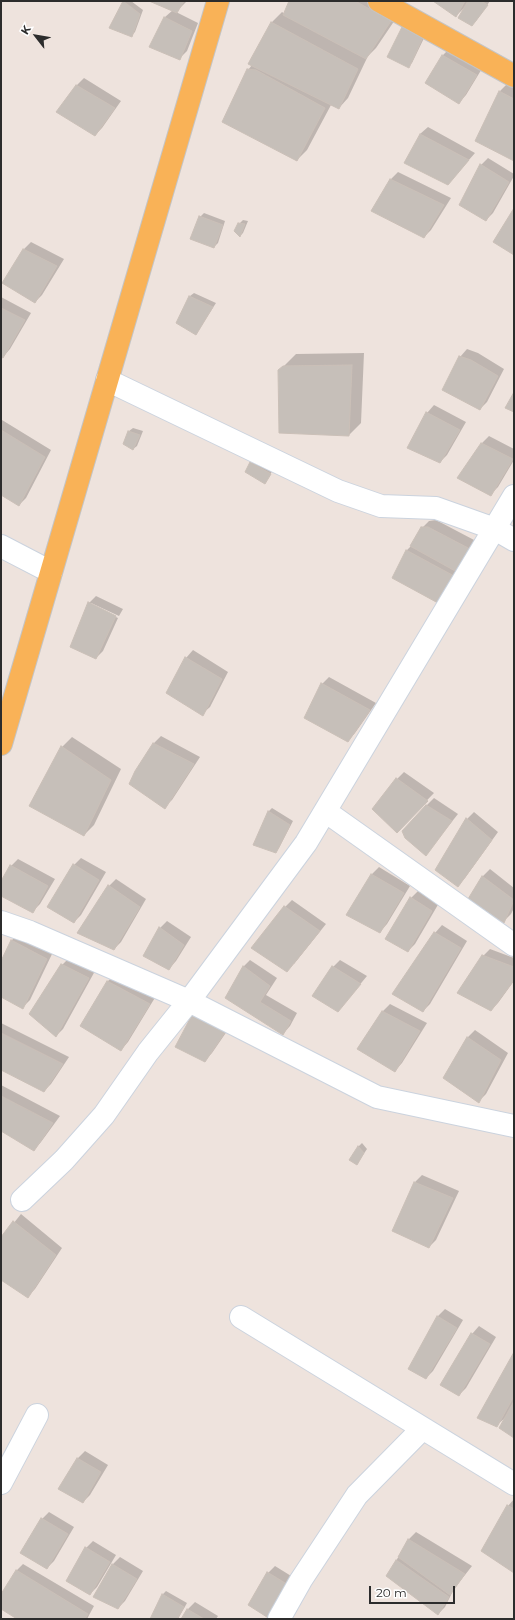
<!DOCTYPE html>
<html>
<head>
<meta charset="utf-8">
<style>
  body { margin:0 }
  #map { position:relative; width:515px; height:1620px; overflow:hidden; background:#eee3dd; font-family:Montserrat,sans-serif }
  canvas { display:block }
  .frame { position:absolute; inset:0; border:2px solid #2c2c2c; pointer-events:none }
  .north { position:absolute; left:16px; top:16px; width:40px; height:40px; -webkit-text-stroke:3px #fff; paint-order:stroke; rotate:301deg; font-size:11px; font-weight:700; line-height:16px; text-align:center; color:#2c2c2c }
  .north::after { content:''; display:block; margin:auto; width:14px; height:18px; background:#2c2c2c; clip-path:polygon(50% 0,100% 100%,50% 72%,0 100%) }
  .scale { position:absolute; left:369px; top:1586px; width:86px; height:18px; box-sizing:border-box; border:2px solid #2c2c2c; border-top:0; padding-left:5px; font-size:12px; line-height:14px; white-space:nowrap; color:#2c2c2c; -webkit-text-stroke:3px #fff; paint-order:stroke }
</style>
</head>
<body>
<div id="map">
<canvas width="515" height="1620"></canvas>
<div class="frame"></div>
<div class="north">K</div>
<div class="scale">20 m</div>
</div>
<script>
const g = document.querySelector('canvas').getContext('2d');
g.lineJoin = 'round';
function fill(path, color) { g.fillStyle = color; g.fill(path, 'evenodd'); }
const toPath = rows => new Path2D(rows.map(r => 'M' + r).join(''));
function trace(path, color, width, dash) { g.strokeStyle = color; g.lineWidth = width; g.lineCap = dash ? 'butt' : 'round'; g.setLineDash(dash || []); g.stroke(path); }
const shadow = toPath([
  [124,1,131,1,143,10,135,32,132,35,110,28],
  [152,1,187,1,176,12,198,23,187,51,179,59,150,46,165,17,173,10],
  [290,1,383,1,401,11,376,48,366,58,367,58,348,98,339,108,331,105,307,150,297,160,248,70,252,65,250,64,272,22,282,12,285,14],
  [435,1,490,1,476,21,466,6,456,16],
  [406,24,426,34,412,63,408,66,403,28],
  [450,48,483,67,466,95,459,103,426,83,443,55],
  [84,78,121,101,102,128,95,135,76,86],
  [507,84,514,88,514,159,476,141,500,91],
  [428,127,475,153,455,176,420,134],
  [488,158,514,174,514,176,493,213,486,220,481,165],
  [398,172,451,198,431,230,424,237,373,211,391,179],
  [204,213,225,221,218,243,214,247,200,217],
  [243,220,248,221,243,233,240,236,239,224],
  [31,242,64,259,42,295,35,302,4,283,24,249],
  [194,293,216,303,196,334,177,323,190,296],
  [1,297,31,313,10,349,3,357,1,356],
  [467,349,478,353,504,369,487,402,480,409,460,357],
  [364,353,361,423,349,435,279,371,296,354],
  [434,405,466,422,447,455,440,462,409,448,427,413],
  [2,420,51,450,26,498,19,505,1,494],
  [133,428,143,431,137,446,133,449,125,444,129,431],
  [489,436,514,449,514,460,498,487,490,495,458,478,482,443],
  [255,459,273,470,265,482,246,471],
  [436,520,476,541,445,595,393,577,407,550,412,545,422,528,429,521],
  [96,596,123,609,119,616,91,603,91,605,118,618,103,651,96,658,89,603],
  [193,650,228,672,210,707,202,714,167,693,186,658],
  [329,677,376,703,355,733,348,741,322,684],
  [161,736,200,757,172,800,164,807,136,771,154,743],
  [72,737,121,769,94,825,84,835,62,747],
  [404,772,434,793,404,824,397,779],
  [434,798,458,814,426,854,426,806],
  [272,808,293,821,279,848,276,852,268,812],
  [474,812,498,832,465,878,458,885,467,819],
  [81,858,106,872,81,915,74,922,74,865],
  [18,859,55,879,40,904,33,911,1,895,1,883,11,866],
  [379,867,410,886,387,924,380,932,348,915,372,874],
  [490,869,514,888,514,908,511,914,504,921,470,898,483,876],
  [116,879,146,899,121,942,114,949,109,886],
  [418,891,439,903,415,944,408,951,411,898],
  [292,900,326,924,294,964,285,907],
  [167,921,191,937,176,961,169,969,160,928],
  [442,925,467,941,430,1004,423,1011,435,933],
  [19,933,53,952,30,1000,23,1007,1,996,1,963,12,940],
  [490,949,514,958,514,981,498,1003,491,1010,483,956],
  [69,958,95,971,63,1029,56,1036,62,965],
  [250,960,277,978,266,995,297,1013,290,1026,283,1034,227,997,243,967],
  [340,960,367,976,338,1011,333,967],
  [115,974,156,996,128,1042,121,1050,82,1026,108,981],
  [390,1004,427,1023,402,1063,395,1071,358,1048,383,1011],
  [234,1021,212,1053,205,1060,176,1046],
  [1,1023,69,1057,51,1084,44,1091,1,1069],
  [475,1030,508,1053,486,1094,479,1101,444,1078,468,1037],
  [1,1085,60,1116,41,1142,34,1150,1,1130],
  [362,1143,367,1149,357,1164,358,1147],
  [422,1175,459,1191,436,1240,429,1247,415,1182],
  [21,1214,62,1248,35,1289,28,1296,1,1279,1,1239],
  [445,1309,463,1320,433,1371,426,1378,410,1368,438,1316],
  [479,1326,496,1337,466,1388,459,1395,472,1334],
  [514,1354,514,1437,506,1417,496,1426],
  [85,1451,108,1465,90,1495,83,1502,60,1488,78,1458],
  [514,1499,514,1572,508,1506],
  [49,1512,74,1527,54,1561,47,1568,42,1519],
  [416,1532,472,1566,454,1589,445,1607,438,1614,387,1576,409,1539],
  [93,1541,116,1555,97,1587,90,1594,86,1548],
  [120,1557,143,1571,125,1601,118,1608,94,1596,113,1564],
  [23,1564,94,1606,87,1619,19,1619,1,1608,1,1596,16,1571],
  [275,1566,296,1579,270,1618,268,1573],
  [166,1591,187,1603,178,1619,151,1619,163,1594],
  [195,1602,218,1616,216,1619,182,1619,188,1609]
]);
const building = toPath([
  [123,1,140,14,132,37,109,28,123,1],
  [149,1,184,1,177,13,149,1],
  [289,1,355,1,391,21,366,59,283,15,289,1],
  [433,1,465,1,456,17,433,1],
  [468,1,481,1,488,5,472,26,458,18,468,1],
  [164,17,192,31,180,60,149,47,164,17],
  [271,22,358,69,339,109,248,64,271,22],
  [402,27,423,37,409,68,387,57,402,27],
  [442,55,477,75,459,104,425,83,442,55],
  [247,69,256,70,325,108,297,161,222,122,247,69],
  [76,85,115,108,95,136,56,112,76,85],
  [499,91,514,99,514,161,475,141,499,91],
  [420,134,469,160,448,185,404,163,420,134],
  [480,164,509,182,486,221,459,205,480,164],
  [390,179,444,205,424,238,371,211,390,179],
  [514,208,514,255,493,242,514,208],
  [199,216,223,225,214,248,190,239,199,216],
  [238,223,245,224,240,237,234,231,238,223],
  [23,249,57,266,35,303,2,283,23,249],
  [189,296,213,307,196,335,176,323,189,296],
  [1,308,25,320,3,358,1,357,1,308],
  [459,356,471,360,498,376,480,410,442,390,459,356],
  [352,365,349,436,279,433,278,370,283,366,352,365],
  [514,392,514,412,505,408,514,392],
  [426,412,460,430,440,463,407,448,426,412],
  [1,430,45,457,19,506,1,495,1,430],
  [128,431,140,435,133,450,123,444,128,431],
  [481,443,513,459,491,496,457,478,481,443],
  [250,462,271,474,265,484,245,472,250,462],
  [421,527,428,527,470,549,457,572,410,546,421,527],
  [406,550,454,576,438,603,392,578,406,550],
  [88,602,116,616,96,659,70,647,88,602],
  [185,657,222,679,203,716,166,693,185,657],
  [321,683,370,710,348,742,304,718,321,683],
  [153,743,194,764,165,809,129,784,135,771,153,743],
  [61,746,111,780,84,836,29,806,61,746],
  [396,778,428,801,397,833,372,809,396,778],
  [426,805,452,821,426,856,405,838,402,831,426,805],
  [268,811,290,825,276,853,253,845,268,811],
  [466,818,492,840,458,887,435,870,466,818],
  [73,864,99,880,74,923,47,907,73,864],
  [10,865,48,886,33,913,1,896,1,881,10,865],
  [371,874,404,893,380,933,346,915,371,874],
  [482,876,514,900,504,923,468,899,482,876],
  [108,885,140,907,114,950,77,933,108,885],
  [410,897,432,911,408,952,385,939,410,897],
  [284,906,320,931,287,972,251,948,284,906],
  [159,927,184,945,169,970,143,956,159,927],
  [434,932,461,948,423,1012,392,994,434,932],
  [11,940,47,959,23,1009,1,997,1,961,11,940],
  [482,955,514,967,514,980,491,1011,457,993,482,955],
  [61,964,89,978,56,1037,29,1014,61,964],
  [243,966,270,986,260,1002,291,1021,283,1035,225,998,243,966],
  [332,966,361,984,338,1012,312,996,332,966],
  [107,981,150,1004,121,1051,80,1026,107,981],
  [382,1011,420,1031,395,1072,357,1049,382,1011],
  [193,1013,228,1028,205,1062,175,1047,193,1013],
  [1,1033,63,1064,44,1092,1,1070,1,1033],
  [467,1037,501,1060,479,1103,443,1078,467,1037],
  [1,1096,53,1123,34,1151,1,1131,1,1096],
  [358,1146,364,1153,357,1165,349,1160,358,1146],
  [414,1182,453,1198,429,1248,392,1231,414,1182],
  [13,1221,56,1255,28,1298,1,1280,1,1237,13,1221],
  [437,1316,457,1328,426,1379,408,1369,437,1316],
  [471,1333,490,1344,459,1396,440,1385,471,1333],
  [514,1352,514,1396,497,1427,477,1418,514,1352],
  [514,1401,514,1438,499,1428,514,1401],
  [77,1458,101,1472,83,1503,58,1489,77,1458],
  [507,1505,514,1509,514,1573,481,1551,507,1505],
  [41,1518,68,1534,47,1569,20,1553,41,1518],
  [408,1539,465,1574,450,1595,398,1557,408,1539],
  [85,1547,110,1562,90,1595,66,1581,85,1547],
  [396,1560,449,1597,438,1615,386,1576,396,1560],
  [112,1564,137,1579,118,1609,93,1597,112,1564],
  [16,1570,88,1614,85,1619,17,1619,1,1609,1,1594,16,1570],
  [267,1572,290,1586,270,1619,248,1605,267,1572],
  [162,1594,184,1607,177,1619,150,1619,162,1594],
  [187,1609,204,1619,181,1619,187,1609]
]);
const minor = toPath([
  [107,380,338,491,381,506,436,508,495,529,514,540],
  [1,546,51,572],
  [325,811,514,945],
  [1,922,30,932,189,1001,377,1097,514,1126],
  [22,1200,64,1160,104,1115,148,1052,189,1001,306,843,514,496],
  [241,1317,514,1484],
  [1,1483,37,1415],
  [279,1619,301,1580,357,1495,422,1429]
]);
const major = toPath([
  [379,1,514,76],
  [1,744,218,1]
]);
fill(shadow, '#0003');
fill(building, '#c6bfb9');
trace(building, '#cabfb7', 1);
trace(minor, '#cbd3de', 24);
trace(major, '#c4c4c4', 24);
trace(minor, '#fff', 22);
trace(major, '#f9b257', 22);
</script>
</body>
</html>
